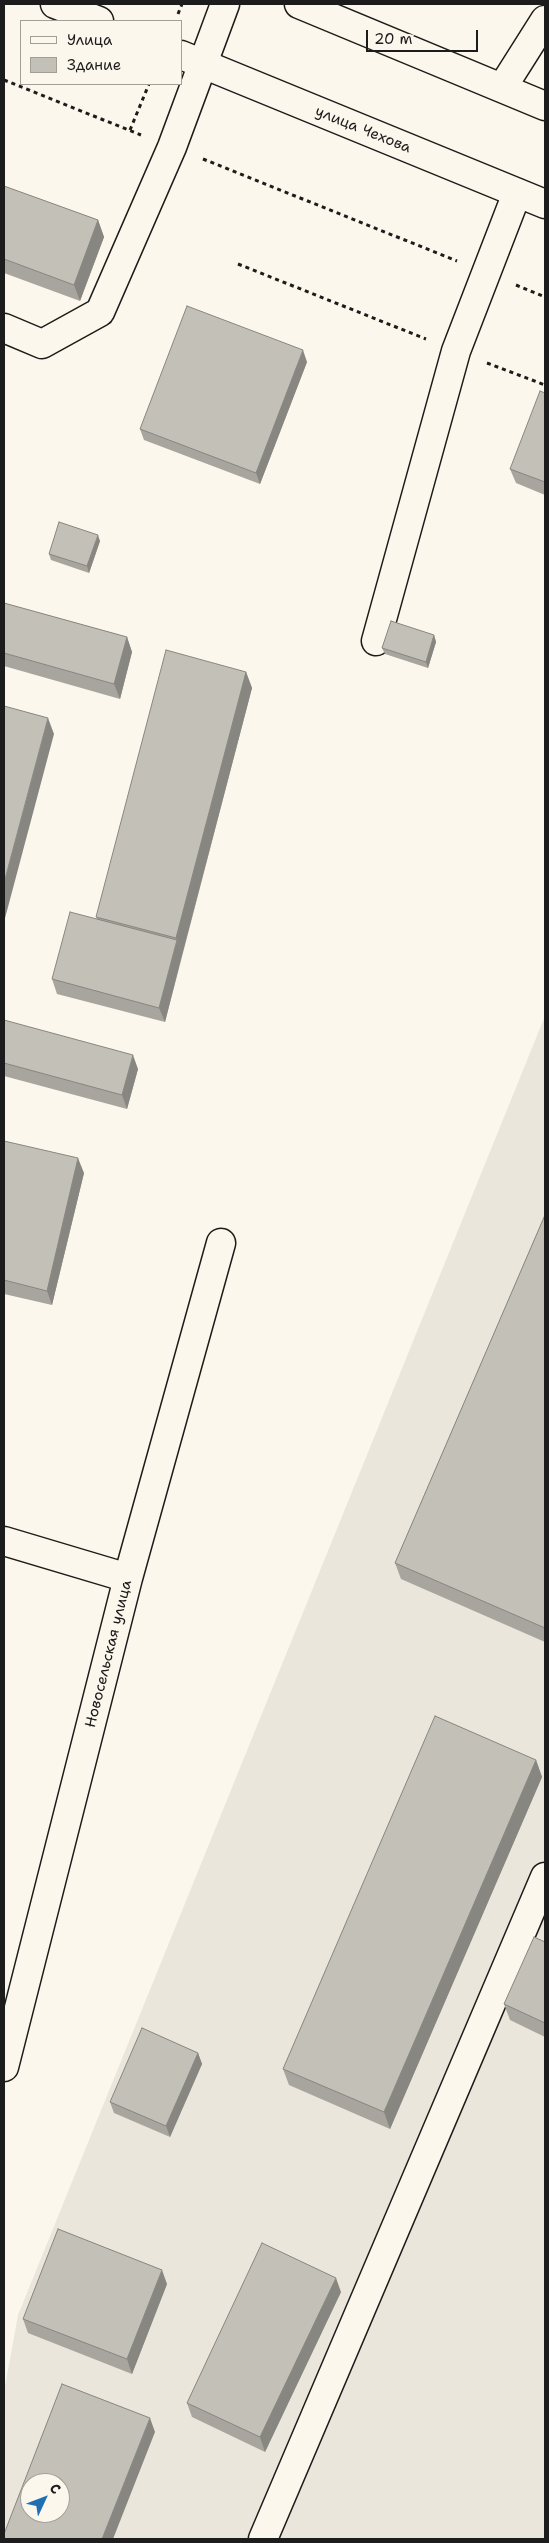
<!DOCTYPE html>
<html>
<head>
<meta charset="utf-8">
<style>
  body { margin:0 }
  #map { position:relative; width:549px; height:2543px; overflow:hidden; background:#fbf7ec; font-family:"Shantell Sans",sans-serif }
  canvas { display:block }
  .frame { position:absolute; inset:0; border:5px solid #1c1c1c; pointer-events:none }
  .legend { position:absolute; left:20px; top:20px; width:162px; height:65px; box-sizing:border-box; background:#fbf7ec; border:1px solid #a29f99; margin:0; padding:6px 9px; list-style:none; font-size:15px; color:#1c1c1c }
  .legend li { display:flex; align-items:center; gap:10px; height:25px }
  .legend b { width:25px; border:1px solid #a29f99 }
  .north { position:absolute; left:20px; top:2473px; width:50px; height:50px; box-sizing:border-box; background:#fbf7ec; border:1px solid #a29f99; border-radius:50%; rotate:47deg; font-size:14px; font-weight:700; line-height:20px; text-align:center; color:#1c1c1c }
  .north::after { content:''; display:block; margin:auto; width:18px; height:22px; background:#1f6fb2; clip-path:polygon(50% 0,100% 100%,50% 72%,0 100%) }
  .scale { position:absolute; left:366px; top:30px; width:112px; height:22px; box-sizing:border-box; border:2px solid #1c1c1c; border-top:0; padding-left:6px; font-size:15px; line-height:18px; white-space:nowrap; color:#1c1c1c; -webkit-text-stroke:4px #fbf7ec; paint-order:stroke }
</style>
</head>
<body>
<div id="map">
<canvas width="549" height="2543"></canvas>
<div class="frame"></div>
<ul class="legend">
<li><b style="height:6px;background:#fbf7ec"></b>Улица</li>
<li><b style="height:14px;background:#c3c0b8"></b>Здание</li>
</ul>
<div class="north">С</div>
<div class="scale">20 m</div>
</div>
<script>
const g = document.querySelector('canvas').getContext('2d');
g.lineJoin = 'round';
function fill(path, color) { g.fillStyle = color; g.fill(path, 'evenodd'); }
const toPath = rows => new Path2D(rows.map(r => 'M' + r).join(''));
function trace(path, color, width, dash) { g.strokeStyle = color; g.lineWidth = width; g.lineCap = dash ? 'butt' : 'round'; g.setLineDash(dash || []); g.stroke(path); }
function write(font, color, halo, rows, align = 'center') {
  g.font = font + ' "Shantell Sans",sans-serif'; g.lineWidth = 5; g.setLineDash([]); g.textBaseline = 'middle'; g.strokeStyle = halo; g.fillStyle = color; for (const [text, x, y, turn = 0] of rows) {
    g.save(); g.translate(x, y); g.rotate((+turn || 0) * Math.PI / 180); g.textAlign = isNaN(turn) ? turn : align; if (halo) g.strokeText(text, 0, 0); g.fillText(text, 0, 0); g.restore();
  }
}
const built = toPath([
  [545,1016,545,2539,4,2539,4,2392,18,2315],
  [30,2483,60,2483,60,2513,30,2513]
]);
const path = toPath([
  [178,14,182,4],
  [4,80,141,135],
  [130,130,149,84],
  [203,159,457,261],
  [238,264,426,339],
  [516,285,545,297],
  [487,363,545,385]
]);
const minor = toPath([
  [299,4,545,106],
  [502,88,545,20],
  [4,328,42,344,100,312,172,147,225,4],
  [376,641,456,351,517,193],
  [4,1541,128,1578],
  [4,2067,128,1578,221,1243],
  [263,2539,545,1877]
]);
const major = toPath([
  [55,4,99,21],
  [181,55,545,204]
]);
const wall = toPath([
  [4,186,98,220,104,237,80,301,4,273],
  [307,362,260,484,144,440,140,429],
  [545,393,545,495,516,483,510,469],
  [100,541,89,573,51,560,49,554],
  [4,603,127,637,132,652,120,699,4,666],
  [434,635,436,642,428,668,385,654,382,648],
  [246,672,252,688,165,1022,57,994,52,979,97,919,96,917],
  [4,1020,138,1069,127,1109,4,1076],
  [4,1141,84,1173,52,1305,4,1294],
  [545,1215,545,1642,401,1579,395,1563],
  [536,1760,542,1777,390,2129,289,2085,283,2069],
  [545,1942,545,2037,510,2020,504,2004],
  [198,2053,202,2064,170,2137,114,2113,110,2102],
  [167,2284,132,2374,28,2333,23,2319],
  [341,2292,265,2452,192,2417,187,2403]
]);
const shadedWall = toPath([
  [98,220,104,237,80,301,74,285],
  [303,350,307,362,260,484,256,473],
  [98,535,100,541,89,573,87,566],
  [434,635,436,642,428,668,426,662],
  [127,637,132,652,120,699,114,684],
  [246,672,252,688,182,955,176,938],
  [48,718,54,734,4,922,4,883],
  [177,940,182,955,165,1022,159,1008],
  [133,1055,138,1069,127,1109,122,1095],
  [78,1158,84,1173,52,1305,47,1291],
  [536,1760,542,1777,390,2129,384,2112],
  [198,2053,202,2064,170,2137,166,2126],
  [162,2270,167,2284,132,2374,127,2359],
  [336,2278,341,2292,265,2452,260,2437],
  [150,2418,155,2432,113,2539,102,2539]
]);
const building = toPath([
  [4,186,98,220,74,285,4,259,4,186],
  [187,306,303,350,256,473,140,429,187,306],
  [540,391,545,393,545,482,510,469,540,391],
  [59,522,98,535,87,566,49,554,59,522],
  [4,603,127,637,114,684,4,653,4,603],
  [391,621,434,635,426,662,382,648,391,621],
  [166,650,246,672,176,938,96,917,166,650],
  [4,706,48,718,4,883,4,706],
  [70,912,177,940,159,1008,52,979,70,912],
  [4,1020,133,1055,122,1095,4,1063,4,1020],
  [4,1141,78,1158,47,1291,4,1280,4,1141],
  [545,1215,545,1628,395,1563,545,1215],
  [435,1716,536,1760,384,2112,283,2069,435,1716],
  [534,1937,545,1942,545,2023,504,2004,534,1937],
  [142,2028,198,2053,166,2126,110,2102,142,2028],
  [58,2229,162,2270,127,2359,23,2319,58,2229],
  [262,2243,336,2278,260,2437,187,2403,262,2243],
  [62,2384,150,2418,102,2539,4,2539,4,2534,62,2384],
  [30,2483,60,2483,60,2513,30,2513,30,2483]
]);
const streetNames = [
  ["улица Чехова",363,130,22],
  ["Новосельская улица",109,1654,-76]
];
fill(built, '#eae6dc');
trace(minor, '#1c1c1c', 31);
trace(major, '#1c1c1c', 31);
trace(path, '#1c1c1c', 3, [4, 4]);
trace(minor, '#fbf7ec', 28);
trace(major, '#fbf7ec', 28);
fill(wall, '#a8a59e');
fill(shadedWall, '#888681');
fill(building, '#c3c0b8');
trace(building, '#888681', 1);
write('15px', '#1c1c1c', '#fbf7ec', streetNames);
</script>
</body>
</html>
